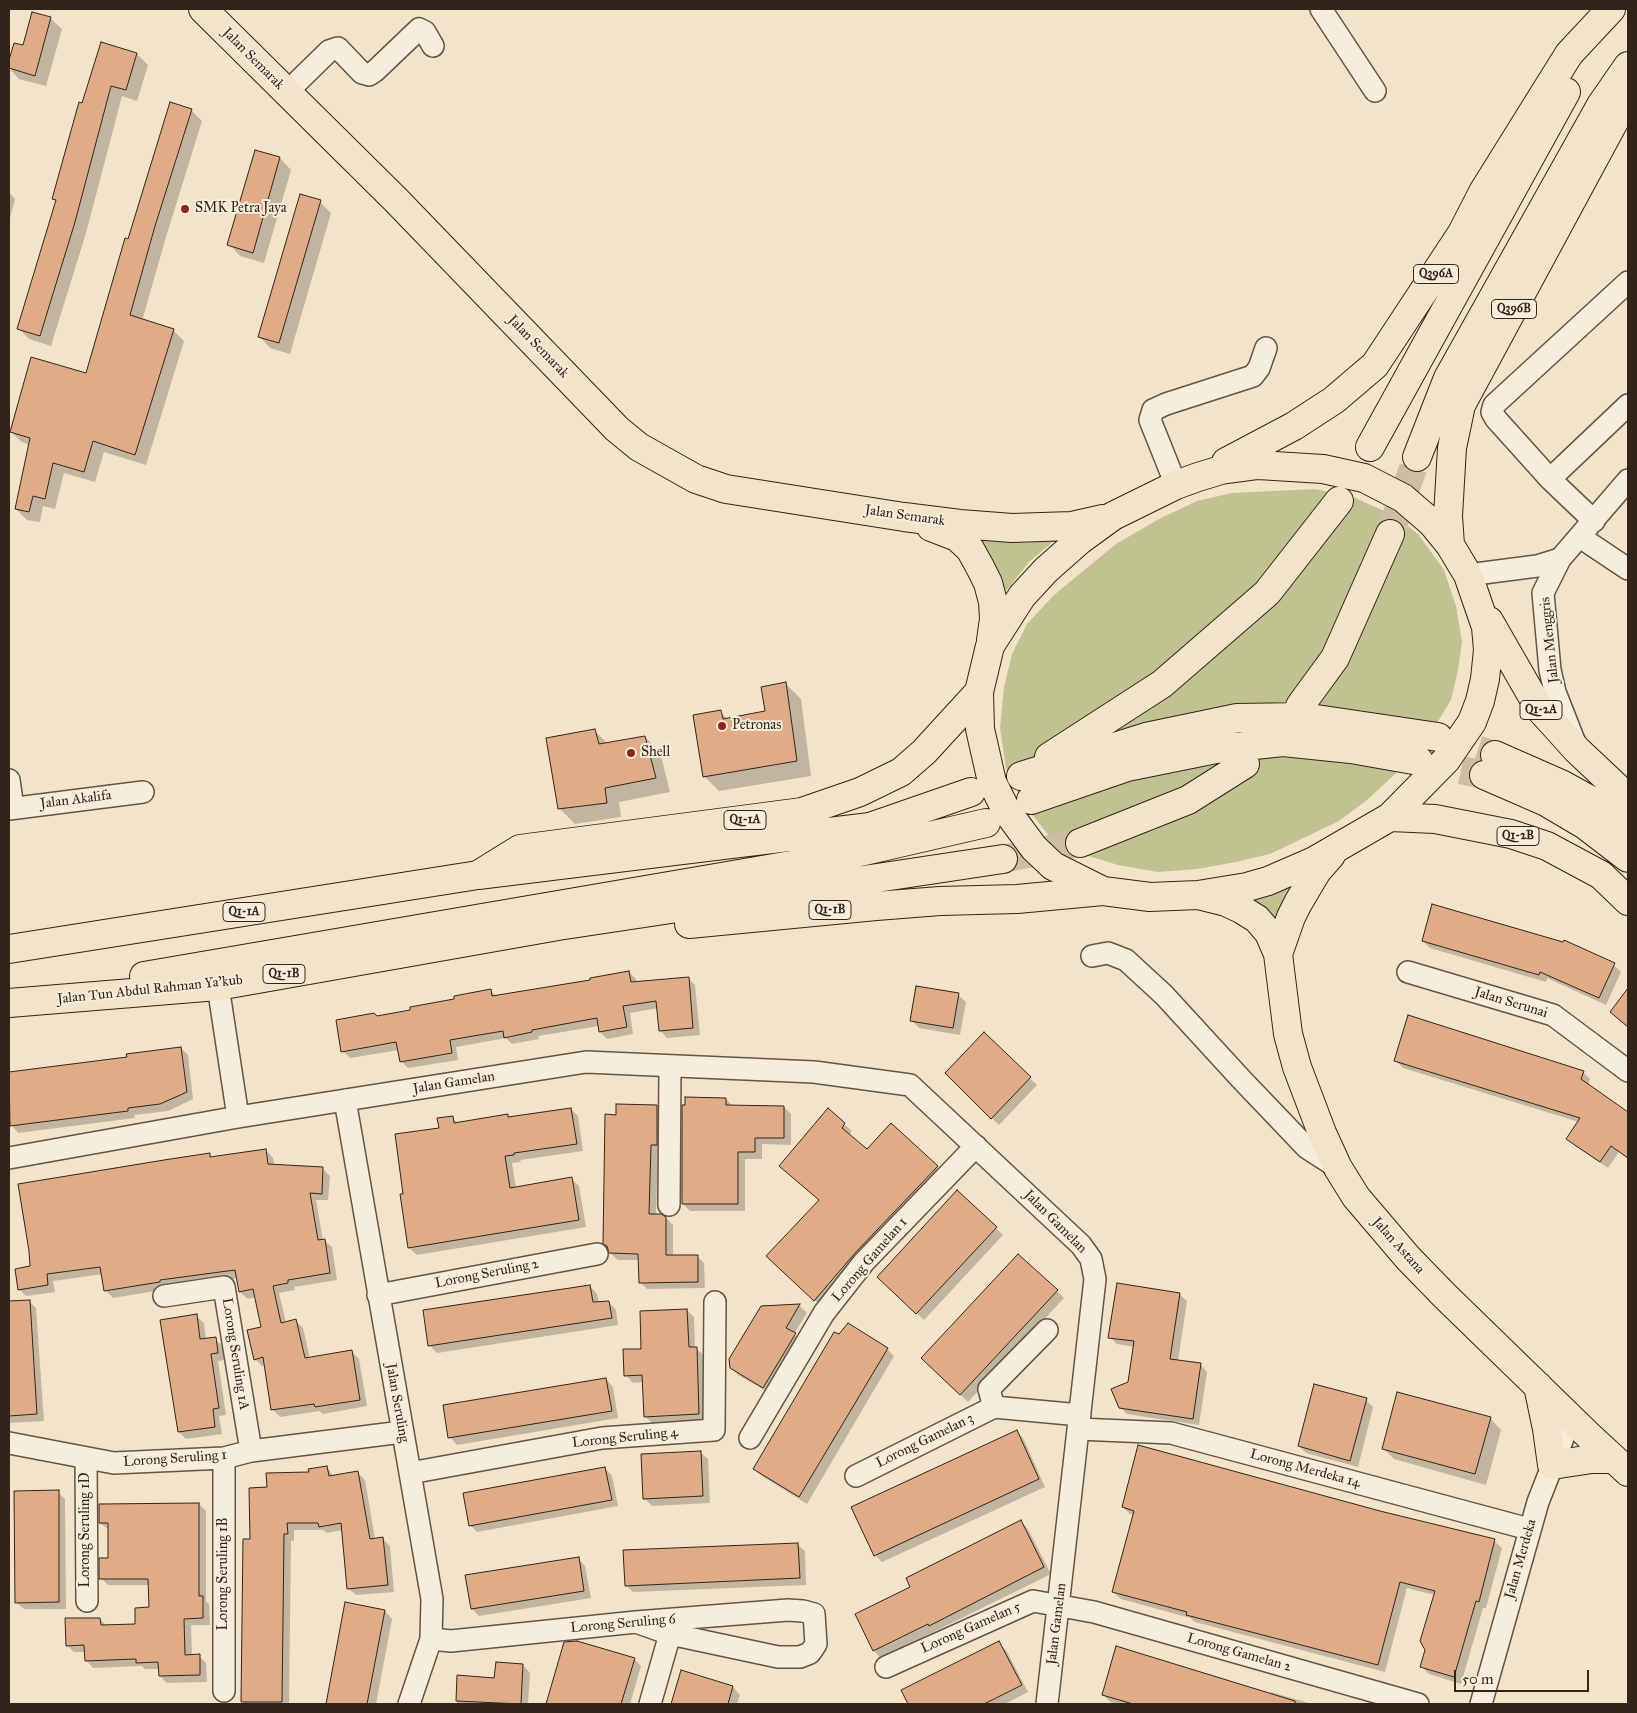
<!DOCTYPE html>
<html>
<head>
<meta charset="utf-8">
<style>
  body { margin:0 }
  #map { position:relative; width:1637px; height:1713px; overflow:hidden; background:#f3e3c8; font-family:"IM FELL Great Primer",serif }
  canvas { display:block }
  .frame { position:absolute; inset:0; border:10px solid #32241a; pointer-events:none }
  .scale { position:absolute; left:1454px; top:1670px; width:135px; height:22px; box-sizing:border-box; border:2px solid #32241a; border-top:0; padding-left:6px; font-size:15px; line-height:18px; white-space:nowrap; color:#32241a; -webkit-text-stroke:4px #f7eddb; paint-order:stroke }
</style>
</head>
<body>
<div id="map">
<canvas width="1637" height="1713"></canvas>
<div class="frame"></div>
<div class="scale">50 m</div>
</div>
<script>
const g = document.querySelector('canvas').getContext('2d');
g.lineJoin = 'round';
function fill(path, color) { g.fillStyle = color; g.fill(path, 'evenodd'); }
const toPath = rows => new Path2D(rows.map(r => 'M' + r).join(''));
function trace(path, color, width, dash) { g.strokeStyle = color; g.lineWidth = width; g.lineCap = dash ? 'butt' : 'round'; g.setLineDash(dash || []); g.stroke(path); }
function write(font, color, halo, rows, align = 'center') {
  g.font = font + ' "IM FELL Great Primer",serif'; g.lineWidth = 4; g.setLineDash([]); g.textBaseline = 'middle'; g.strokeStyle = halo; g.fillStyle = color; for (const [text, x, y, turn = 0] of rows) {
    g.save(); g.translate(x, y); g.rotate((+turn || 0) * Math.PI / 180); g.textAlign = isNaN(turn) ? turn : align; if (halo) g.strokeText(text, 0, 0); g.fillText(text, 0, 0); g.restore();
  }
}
const green = toPath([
  [1315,489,1353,497,1393,515,1418,534,1444,570,1456,606,1462,642,1458,670,1451,700,1420,751,1367,800,1339,821,1270,854,1236,862,1197,869,1158,872,1118,865,1079,853,1050,837,1023,803,1006,768,1000,728,1004,687,1012,654,1027,624,1054,595,1116,544,1159,519,1197,501,1232,493],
  [976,539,1022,543,1055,540,1029,562,1001,597],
  [1295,885,1275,929,1246,902]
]);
const shadow = toPath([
  [50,18,62,29,46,86,19,79,9,68,9,65,14,44,24,47],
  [102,43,137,54,148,65,137,101,122,96,86,233,51,346,29,339,18,328,56,202,53,198],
  [191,110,202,121,166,237,142,321,173,330,184,341,146,465,104,452,95,482,64,473,55,509,43,506,40,522,27,520,16,509,30,445,22,442,11,432,87,375,128,240],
  [256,151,280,158,291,170,264,263,240,256,229,244],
  [9,192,15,199,9,222],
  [320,202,331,213,290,354,270,348,259,336],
  [786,684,801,699,811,776,719,791,704,776,720,712,728,719,767,712],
  [595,731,608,744,645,737,660,752,670,792,619,802,621,817,575,824,560,809],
  [1423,941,1614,965,1621,972,1606,1005,1547,978,1546,982,1430,948],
  [629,972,636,979,637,982,688,978,695,985,700,1035,667,1038,660,1030,658,1008,630,1013,633,1034,607,1039,600,1032,599,1026,538,1036,539,1039,512,1044,506,1038,456,1047,458,1060,408,1068,401,1061,399,1050,350,1058,343,1051,377,1017,456,1000,490,990,496,996,591,981],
  [958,995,966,1002,960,1035,919,1028,911,1020],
  [984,1034,1037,1085,999,1125,947,1073],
  [181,1048,188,1055,193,1099,168,1111,134,1115,135,1118,18,1133,11,1124,9,1124,9,1074,128,1058],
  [1396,1061,1583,1072,1590,1079,1588,1086,1628,1113,1628,1159,1619,1152,1608,1168,1575,1146,1568,1139,1579,1122,1403,1068],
  [726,1099,733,1106,784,1107,791,1114,791,1145,762,1144,762,1159,745,1159,745,1211,690,1211,683,1204],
  [657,1106,664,1113,664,1152,658,1152,656,1216,666,1218,673,1225,673,1256,697,1256,704,1263,705,1288,647,1289,640,1282,640,1260,618,1260,610,1253,617,1116],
  [571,1109,578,1116,583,1151,520,1160,521,1162,512,1163,516,1188,571,1178,579,1186,586,1227,417,1255,409,1248,404,1195,440,1129,452,1118,458,1123,508,1116,510,1118],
  [828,1110,852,1131,849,1135,867,1151,937,1167,944,1174,822,1307,775,1263,820,1201],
  [266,1150,273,1158,274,1166,322,1168,330,1176,328,1200,316,1200,323,1240,332,1247,337,1280,294,1287,295,1290,279,1293,286,1323,296,1321,303,1328,310,1359,351,1351,359,1359,367,1406,323,1414,320,1411,280,1417,273,1410,266,1365,262,1366,255,1359,263,1328,256,1297,248,1299,240,1292,238,1278,166,1287,167,1289,113,1298,105,1290,103,1274,53,1281,55,1292,26,1296,19,1289,31,1267,209,1155,213,1158],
  [958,1192,1003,1235,924,1320,879,1277],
  [1018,1255,1064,1298,968,1402,929,1366],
  [590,1286,597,1294,599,1303,609,1302,616,1310,618,1325,437,1353,430,1346],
  [1179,1294,1187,1301,1178,1361,1200,1364,1207,1372,1199,1425,1127,1414,1120,1407,1129,1383,1134,1347,1117,1344,1110,1337],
  [29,1301,36,1308,44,1421,9,1423,9,1302],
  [800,1306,807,1313,794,1334,802,1342,771,1394,738,1375,731,1367,761,1307],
  [687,1310,694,1317,695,1348,704,1355,706,1421,652,1423,645,1416,643,1382,633,1383,626,1375,643,1350],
  [196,1316,204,1323,206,1340,215,1339,222,1346,224,1360,218,1361,226,1415,219,1416,222,1434,186,1439,179,1432],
  [887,1349,894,1356,807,1504,762,1476,754,1469],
  [606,1379,613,1387,618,1418,457,1445,450,1437],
  [1366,1400,1373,1407,1358,1467,1306,1453,1299,1446],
  [1490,1418,1501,1430,1486,1485,1394,1459,1383,1448],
  [1016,1431,1023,1438,1045,1487,882,1562,875,1555],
  [700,1452,708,1459,710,1503,652,1506,644,1498],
  [327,1467,334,1477,358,1473,365,1480,375,1539,383,1539,390,1546,394,1592,356,1595,348,1588,343,1530,327,1533,323,1530,294,1530,294,1541,291,1541,289,1704,246,1704,242,1701,252,1541,268,1489],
  [605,1468,612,1476,618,1506,477,1532,470,1525],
  [58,1492,65,1499,66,1609,24,1609,16,1602],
  [199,1504,206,1511,206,1601,209,1604,210,1625,191,1625,192,1656,199,1656,206,1663,207,1682,167,1683,160,1676,160,1669,145,1669,142,1666,93,1668,86,1660,86,1652,74,1652,67,1645,100,1619,107,1626,137,1626,150,1608,149,1585,108,1585,101,1578,109,1559,109,1530,100,1523],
  [1123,1507,1380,1512,1494,1541,1502,1548,1486,1608,1483,1608,1461,1684,1429,1674,1422,1667,1426,1650,1435,1595,1407,1588,1385,1672,1195,1622,1190,1618,1121,1599,1113,1592,1134,1515,1130,1514],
  [1021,1522,1028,1529,1051,1574,881,1658,874,1651,856,1614,912,1587],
  [797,1544,805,1551,806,1585,633,1592,626,1585],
  [578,1558,585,1566,591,1598,479,1616,472,1609],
  [346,1604,385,1611,392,1619,376,1704,327,1704],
  [565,1643,634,1659,641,1666,630,1704,548,1704],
  [999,1643,1006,1650,1028,1692,1005,1704,910,1704,903,1691],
  [523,1665,530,1673,528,1704,457,1704,459,1676,495,1679],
  [682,1672,733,1687,740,1695,737,1704,672,1704],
  [1271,1692,1312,1704,1119,1704,1110,1702,1103,1694,1271,1695]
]);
const building = toPath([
  [32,12,51,17,35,76,9,68,9,60,14,43,23,45,32,12],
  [101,42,137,53,126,90,111,86,75,222,40,336,17,329,56,200,52,199,79,102,82,103,101,42],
  [170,102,192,109,155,226,130,315,174,329,135,455,93,441,84,472,53,463,45,499,33,496,29,512,15,509,30,438,10,432,31,357,86,373,125,238,128,239,170,102],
  [255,150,280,157,253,253,227,245,255,150],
  [300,194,321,200,279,343,258,337,300,194],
  [786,682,797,761,703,777,693,715,721,710,723,719,765,711,761,687,786,682],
  [595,729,599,744,645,736,656,778,605,788,607,803,558,809,546,738,595,729],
  [1432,904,1563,942,1564,940,1615,963,1599,998,1540,972,1539,975,1422,941,1432,904],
  [629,971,631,982,689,977,693,1028,659,1031,656,1001,623,1006,627,1027,599,1032,597,1018,532,1030,532,1032,504,1038,503,1031,450,1040,452,1053,400,1062,396,1042,341,1052,336,1020,374,1013,377,1016,410,1010,410,1007,454,999,454,996,491,989,492,996,590,980,590,978,629,971],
  [916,986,959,993,953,1028,910,1021,916,986],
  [1628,988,1628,1027,1610,1012,1628,988],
  [1408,1015,1584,1071,1581,1079,1628,1112,1628,1158,1611,1146,1600,1162,1566,1139,1580,1118,1394,1061,1408,1015],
  [984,1032,1031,1077,991,1119,945,1073,984,1032],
  [181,1047,187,1092,160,1104,128,1108,128,1111,10,1126,9,1072,127,1057,126,1054,181,1047],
  [685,1097,726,1098,726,1105,784,1106,784,1138,755,1138,755,1152,738,1152,738,1204,682,1204,682,1105,685,1105,685,1097],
  [616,1104,657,1105,657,1145,651,1145,649,1214,661,1214,666,1217,666,1255,698,1255,698,1282,639,1283,638,1254,609,1253,607,1246,603,1244,605,1114,616,1115,616,1104],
  [571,1108,577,1144,514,1153,514,1155,505,1156,510,1188,572,1177,579,1220,408,1248,400,1194,403,1194,395,1134,439,1128,437,1118,453,1116,454,1123,508,1114,508,1117,571,1108],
  [828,1108,845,1123,842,1128,867,1149,891,1123,938,1166,855,1253,814,1301,766,1256,819,1200,779,1166,828,1108],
  [266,1149,268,1164,323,1167,322,1194,310,1193,318,1240,325,1239,330,1273,288,1280,288,1283,273,1286,281,1323,296,1319,305,1358,352,1350,360,1400,315,1407,314,1404,271,1410,263,1357,254,1360,247,1330,261,1327,253,1289,239,1292,235,1270,160,1280,160,1282,104,1291,100,1267,47,1274,48,1285,18,1290,15,1269,30,1266,29,1251,18,1184,164,1160,210,1153,210,1157,266,1149],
  [957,1190,997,1227,916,1314,877,1277,957,1190],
  [1018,1254,1058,1290,960,1395,921,1358,1018,1254],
  [1117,1283,1180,1293,1170,1359,1201,1363,1193,1419,1119,1408,1111,1389,1128,1382,1134,1341,1108,1338,1117,1283],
  [590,1285,593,1302,609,1301,612,1318,428,1346,423,1310,590,1285],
  [30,1300,37,1414,9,1416,9,1301,30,1300],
  [800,1304,786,1328,796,1333,763,1388,730,1368,729,1359,761,1306,800,1304],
  [687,1309,689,1347,697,1347,699,1414,644,1417,642,1375,624,1376,623,1349,641,1349,640,1311,687,1309],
  [197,1314,200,1339,216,1337,218,1353,211,1354,219,1408,213,1409,215,1427,178,1432,160,1320,197,1314],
  [848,1323,888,1348,799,1497,753,1469,834,1332,839,1334,848,1323],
  [606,1378,612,1411,448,1438,443,1405,606,1378],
  [1314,1384,1367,1398,1350,1461,1298,1446,1314,1384],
  [1397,1392,1491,1417,1475,1474,1382,1449,1397,1392],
  [1017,1430,1039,1479,874,1556,851,1507,1017,1430],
  [1138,1445,1380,1511,1495,1539,1479,1602,1476,1601,1454,1677,1420,1667,1425,1650,1420,1641,1435,1591,1400,1582,1378,1665,1186,1615,1187,1612,1112,1592,1134,1511,1122,1507,1138,1445],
  [701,1451,703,1496,643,1499,641,1454,701,1451],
  [327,1466,329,1476,358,1471,370,1539,383,1537,388,1585,347,1589,341,1523,319,1527,318,1523,287,1523,288,1534,284,1534,282,1702,241,1702,243,1539,250,1539,249,1488,267,1487,266,1473,309,1472,308,1469,327,1466],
  [605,1467,612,1500,469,1526,463,1493,605,1467],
  [59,1490,59,1602,15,1603,14,1491,59,1490],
  [199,1503,199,1596,203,1596,203,1618,184,1619,185,1655,200,1654,200,1675,159,1676,158,1662,136,1663,136,1659,85,1661,84,1645,66,1646,65,1618,100,1618,101,1625,135,1624,135,1608,149,1607,148,1579,99,1579,99,1558,108,1558,108,1523,99,1523,99,1504,199,1503],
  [1021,1520,1044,1567,929,1626,928,1624,873,1651,855,1614,910,1587,906,1578,1021,1520],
  [798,1543,800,1578,625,1586,623,1550,798,1543],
  [579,1557,584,1591,471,1609,465,1575,579,1557],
  [345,1602,385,1610,367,1704,326,1704,345,1602],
  [577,1641,635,1658,621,1704,546,1704,564,1642,577,1641],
  [999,1641,1022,1685,984,1704,908,1704,901,1690,999,1641],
  [1116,1646,1295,1701,1295,1704,1133,1704,1102,1695,1116,1646],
  [496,1662,523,1664,521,1704,456,1701,457,1675,494,1678,496,1662],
  [681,1670,733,1686,728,1704,671,1704,681,1670]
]);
const majorTunnel = toPath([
  [1390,534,1417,457],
  [1438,737,1495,755],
  [1420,761,1484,775],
  [1003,859,1080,843]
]);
const minor = toPath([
  [1321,9,1375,91],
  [287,92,329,51,338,48,362,73,369,75,375,71,419,29,425,32,433,46],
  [1550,479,1628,405],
  [1176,485,1150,420,1153,410,1166,404,1253,376,1259,368,1266,348],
  [1594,521,1550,479,1496,419,1492,412,1494,405,1628,282],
  [1580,537,1628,569],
  [1468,575,1537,566,1560,559],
  [1575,743,1555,692,1550,670,1543,593,1560,559,1628,480],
  [9,780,13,808],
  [9,809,143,792],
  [1092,956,1108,953,1126,960,1164,995,1242,1080,1307,1148,1338,1168],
  [1408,972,1553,1015,1628,1071],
  [218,986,238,1117],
  [345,1100,432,1599,431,1639,409,1704],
  [9,1158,238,1117,586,1062,814,1072,910,1085,1081,1245,1091,1259,1095,1279,1047,1704],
  [669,1205,670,1066],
  [378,1295,597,1254],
  [164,1296,224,1287,251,1451],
  [994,1407,989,1389,1047,1330],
  [1078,1429,1171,1433,1529,1529],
  [750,1438,824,1313,864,1262,976,1146],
  [9,1443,114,1463,224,1458,251,1451,402,1432],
  [86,1459,87,1601],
  [410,1473,602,1438,714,1430,715,1302],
  [856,1476,994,1407,1080,1415],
  [431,1639,451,1641,636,1622,788,1610,803,1611,814,1614,816,1644,810,1653,800,1657,778,1657,670,1634,636,1622],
  [886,1667,1033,1601,1094,1612,1418,1704],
  [224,1691,224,1458],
  [650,1704,670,1634],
  [1481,1704,1538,1502,1571,1418]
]);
const major = toPath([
  [203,9,396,200,617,429,639,447,696,479,726,489,904,517,960,524,1012,528,1072,526,1103,519],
  [1370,447,1566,92],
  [1417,457,1448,378,1601,105,1628,66],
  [1226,462,1294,426,1334,400,1375,365,1462,233,1483,192,1569,54,1611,9],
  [931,527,957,537,970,549,980,567,988,583,993,602,994,619,991,640],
  [1450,545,1448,516,1452,448,1461,405,1617,116,1628,85],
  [1489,621,1539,708,1577,750,1628,798],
  [1300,706,1335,658,1390,534],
  [1495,755,1561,784,1601,806,1628,826],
  [1049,757,1162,684,1267,593,1339,501],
  [1484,775,1546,802,1585,825,1628,858],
  [1021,776,1146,737,1237,718,1303,717,1438,737],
  [1031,800,1127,767,1216,749,1283,742,1351,749,1419,761],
  [1390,817,1435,819,1511,834,1547,846,1601,875,1628,901],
  [1080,843,1188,800,1245,764],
  [478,875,520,849,802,812,860,792,901,772,924,752,979,692,990,646,1022,596,1046,570,1080,540,1113,516,1176,485,1198,477,1221,470,1258,465,1323,469,1364,478,1403,498,1432,523,1450,545,1468,575,1486,627,1488,650,1485,679,1480,701,1472,722,1446,760,1390,817,1314,861,1268,881,1247,887,1198,895,1150,897,1103,891,1053,866,1034,848,1006,810,992,782,980,729,979,692],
  [1202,896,1226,902,1241,909,1257,919,1269,933,1278,954,1288,1034,1297,1067,1322,1133,1338,1168,1356,1197,1408,1258,1445,1296,1589,1436,1628,1472],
  [689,924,876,906,940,901,1017,899,1103,891],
  [9,949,478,875,870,827,971,792],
  [1278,954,1291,917,1298,903,1317,871,1331,855],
  [144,976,838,857,986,823],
  [9,1003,218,986,558,926,1003,859],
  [1538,1386,1547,1429,1552,1465,1592,1459,1614,1459]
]);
const markers = [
  [185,209,5,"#8f2418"],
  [722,726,5,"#8f2418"],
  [631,753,5,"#8f2418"]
];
const shields = [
  [1436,274,45],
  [1514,309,45],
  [1541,710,42],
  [745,820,42],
  [1518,836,42],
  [830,910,42],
  [244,912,42],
  [284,974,42]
];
const shieldNames = [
  ["Q396A",1436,274],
  ["Q396B",1514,309],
  ["Q1-2A",1541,710],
  ["Q1-1A",745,820],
  ["Q1-2B",1518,836],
  ["Q1-1B",830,910],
  ["Q1-1A",244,912],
  ["Q1-1B",284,974]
];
const streetNames = [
  ["Jalan Semarak",253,59,45],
  ["Jalan Semarak",538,347,46],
  ["Jalan Semarak",905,516,8],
  ["Jalan Menggris",1550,640,-96],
  ["Jalan Akalifa",76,800,-7],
  ["Jalan Tun Abdul Rahman Ya'kub",150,990,-6],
  ["Jalan Serunai",1511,1003,17],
  ["Jalan Gamelan",454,1083,-9],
  ["Jalan Gamelan",1055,1222,45],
  ["Jalan Astana",1398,1246,48],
  ["Lorong Gamelan 1",870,1260,-49],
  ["Lorong Seruling 2",487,1274,-11],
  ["Lorong Seruling 1A",235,1354,81],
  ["Jalan Seruling",397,1403,80],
  ["Lorong Seruling 4",625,1438,-6],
  ["Lorong Gamelan 3",925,1441,-26],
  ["Lorong Seruling 1",175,1459,-4],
  ["Lorong Merdeka 14",1305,1469,15],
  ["Lorong Seruling 1D",86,1530,-90],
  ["Jalan Merdeka",1521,1559,-74],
  ["Lorong Seruling 1B",224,1574,-90],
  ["Lorong Seruling 6",623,1624,-5],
  ["Jalan Gamelan",1057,1624,-83],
  ["Lorong Gamelan 5",971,1628,-24],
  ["Lorong Gamelan 2",1239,1653,16]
];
const poiNames = [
  ["SMK Petra Jaya",195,209],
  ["Petronas",732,726],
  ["Shell",641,753]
];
fill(green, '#c0c292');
fill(shadow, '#0003');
fill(building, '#e0ac87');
trace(building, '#32241a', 1);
trace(majorTunnel, '#ccbda5', 28, [28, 14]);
trace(minor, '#625446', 24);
trace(major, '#32241a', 30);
trace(minor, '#f7eddb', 21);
trace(major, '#f3e3c8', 28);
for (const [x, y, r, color] of markers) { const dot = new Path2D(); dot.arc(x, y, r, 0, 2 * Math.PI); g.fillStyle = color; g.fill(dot); trace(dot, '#f7eddb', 2); }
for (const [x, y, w] of shields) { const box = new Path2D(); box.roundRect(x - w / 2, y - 9.5, w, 19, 4); g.fillStyle = '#f7eddb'; g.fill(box); trace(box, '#32241a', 1); }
write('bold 12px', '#32241a', null, shieldNames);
write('14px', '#32241a', '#f7eddb', streetNames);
write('14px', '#32241a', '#f7eddb', poiNames, 'left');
</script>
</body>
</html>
